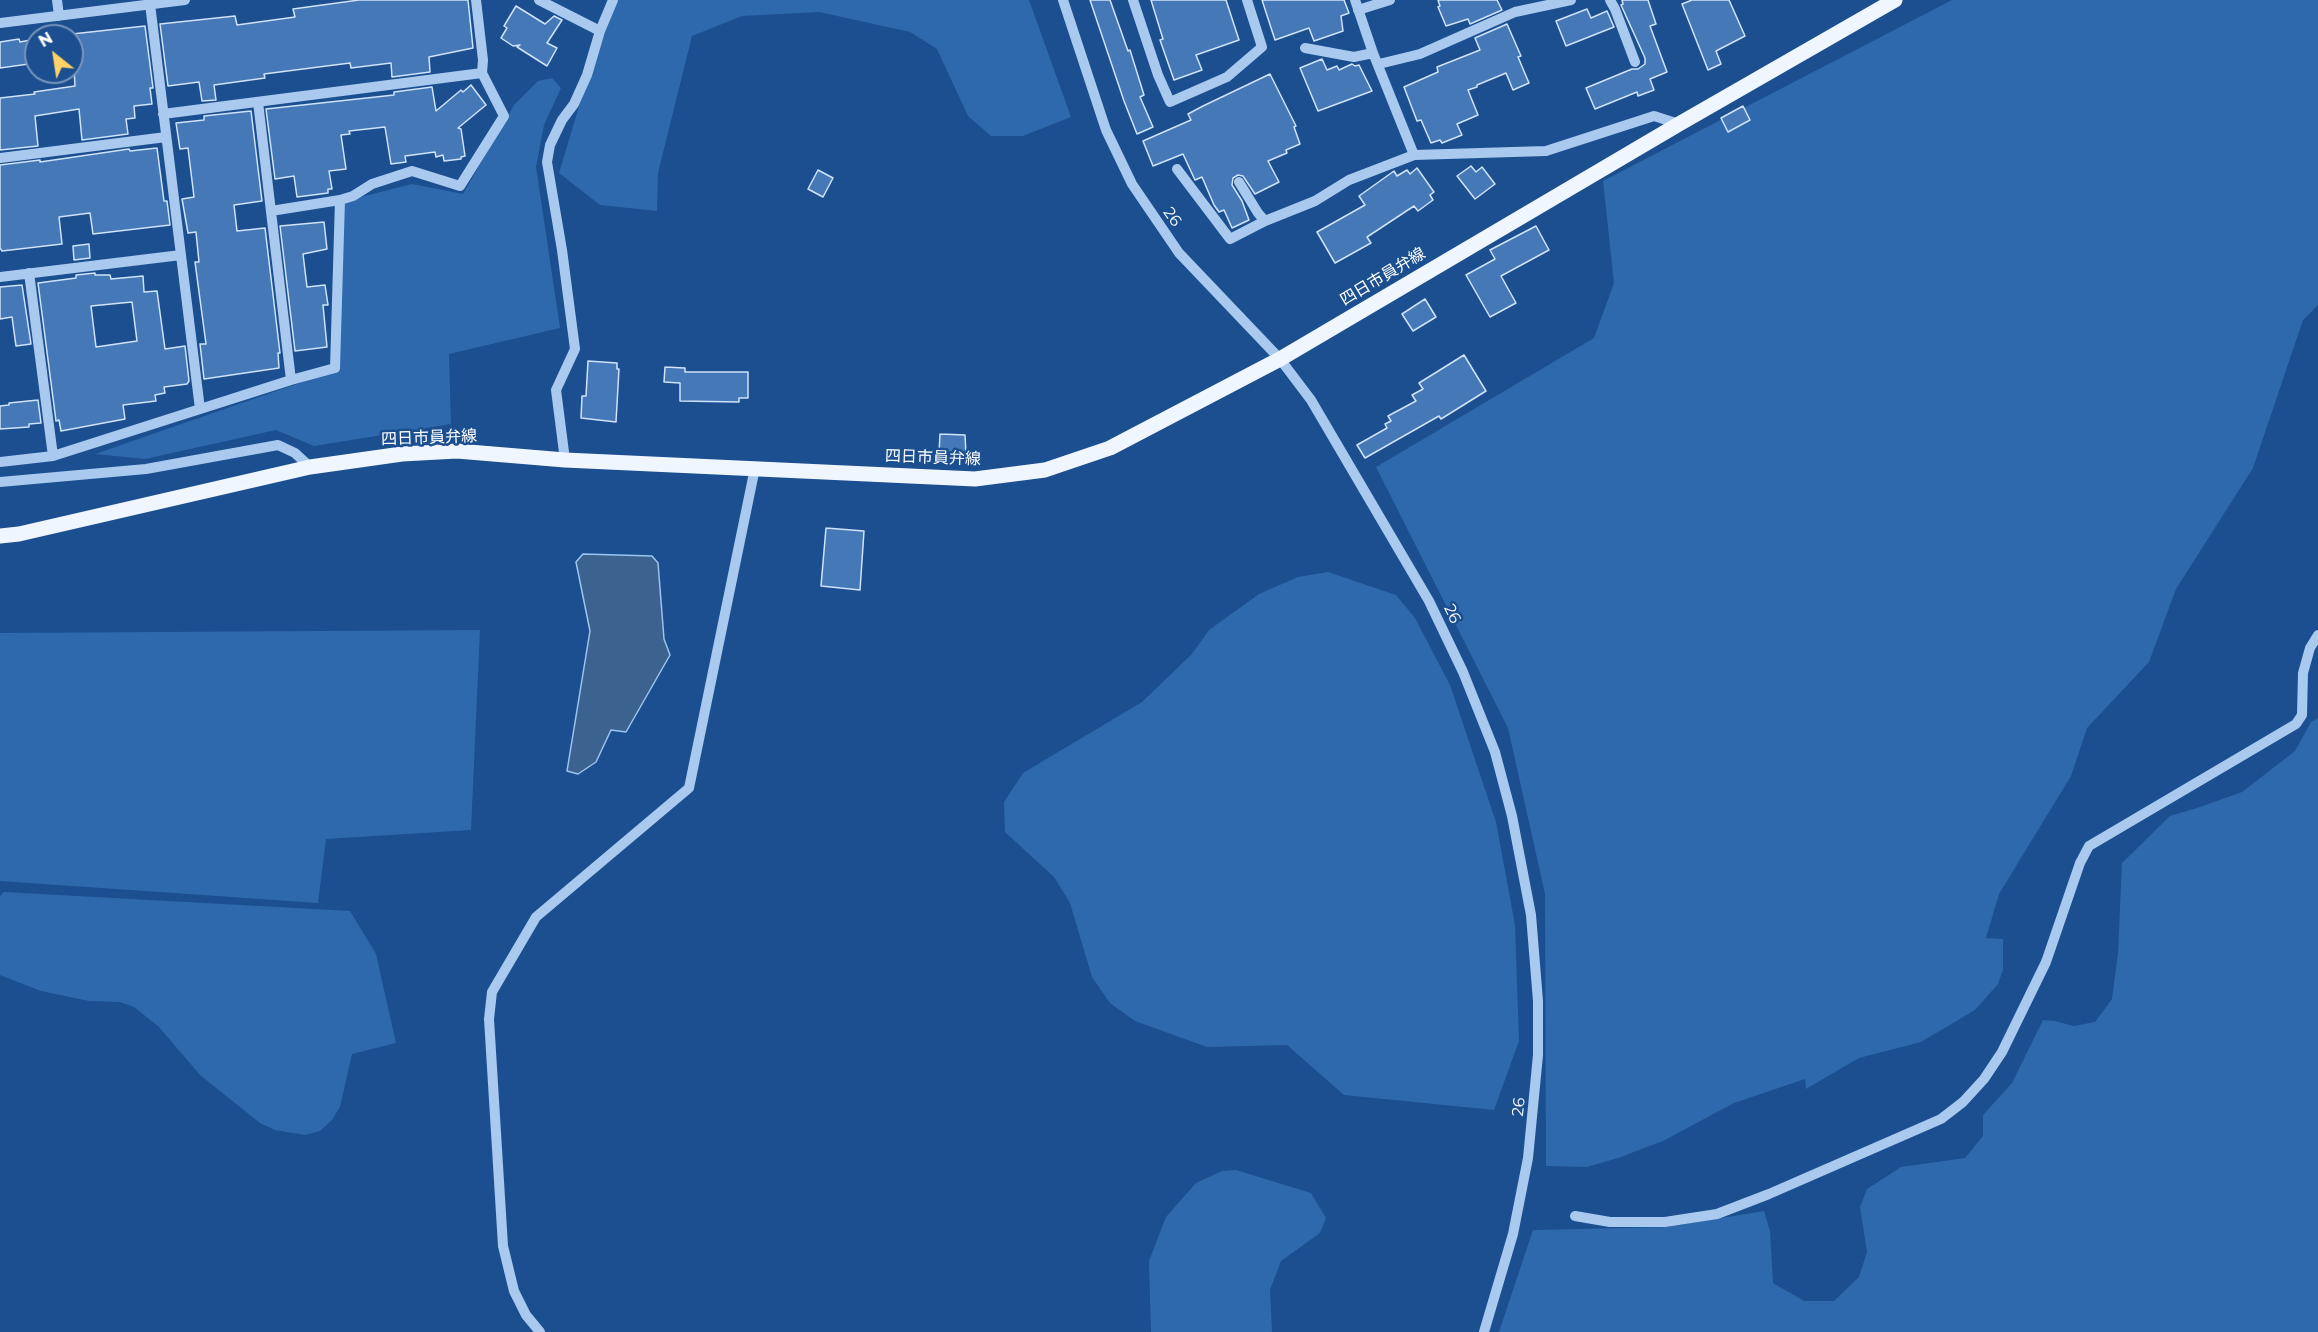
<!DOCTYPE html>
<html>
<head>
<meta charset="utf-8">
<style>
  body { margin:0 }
  #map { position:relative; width:2318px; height:1332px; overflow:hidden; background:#1b4f8f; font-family:Montserrat,sans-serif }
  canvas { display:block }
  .north { position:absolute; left:24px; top:24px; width:60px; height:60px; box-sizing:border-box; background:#1b4f8f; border:2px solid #7695bc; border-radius:50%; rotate:330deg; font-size:16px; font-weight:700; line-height:24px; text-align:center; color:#fff }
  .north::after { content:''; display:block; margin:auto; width:21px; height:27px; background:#ffd166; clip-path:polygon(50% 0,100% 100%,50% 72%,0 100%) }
</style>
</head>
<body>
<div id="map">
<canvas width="2318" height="1332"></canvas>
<div class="north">N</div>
</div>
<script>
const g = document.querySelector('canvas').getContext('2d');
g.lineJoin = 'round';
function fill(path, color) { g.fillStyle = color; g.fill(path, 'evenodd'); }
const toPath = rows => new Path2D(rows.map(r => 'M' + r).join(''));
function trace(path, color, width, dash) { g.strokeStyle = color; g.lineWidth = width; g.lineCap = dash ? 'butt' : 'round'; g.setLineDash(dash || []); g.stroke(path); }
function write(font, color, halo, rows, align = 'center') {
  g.font = font + ' Montserrat,"Noto Sans JP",sans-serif'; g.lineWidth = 5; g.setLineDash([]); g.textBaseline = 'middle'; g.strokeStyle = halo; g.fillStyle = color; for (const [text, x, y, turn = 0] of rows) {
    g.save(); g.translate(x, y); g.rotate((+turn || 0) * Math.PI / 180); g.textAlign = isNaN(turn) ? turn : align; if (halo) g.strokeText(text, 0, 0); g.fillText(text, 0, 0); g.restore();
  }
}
const green = toPath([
  [611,0,1029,0,1071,117,1023,136,991,136,968,116,937,49,910,32,819,12,742,16,692,36,658,173,657,211,600,205,559,173],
  [1952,0,2318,0,2318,305,2303,320,2253,468,2176,589,2149,662,2087,728,2071,776,1999,894,1986,938,2003,939,2003,970,1998,984,1975,1010,1921,1042,1859,1058,1806,1089,1805,1079,1734,1103,1663,1141,1618,1158,1587,1167,1546,1166,1545,894,1508,728,1376,467,1594,338,1614,283,1603,181],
  [552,78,561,88,544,125,536,167,560,328,449,354,451,424,314,446,276,430,145,459,95,454,337,370,341,202,412,184,463,194,514,105,538,81],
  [1328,572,1396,595,1415,618,1450,685,1496,822,1515,925,1519,1041,1494,1110,1344,1095,1287,1045,1207,1047,1135,1021,1110,1003,1092,977,1070,903,1054,877,1005,832,1004,802,1023,773,1142,702,1191,655,1209,630,1259,594,1298,577],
  [480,630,471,830,326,839,318,903,0,881,0,633],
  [2318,718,2318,1332,1499,1332,1533,1230,1667,1227,1764,1211,1770,1231,1773,1283,1804,1301,1834,1301,1859,1277,1867,1252,1860,1207,1867,1189,1901,1167,1965,1158,1983,1136,1983,1115,2012,1083,2043,1020,2055,1021,2074,1026,2095,1022,2112,999,2118,953,2122,863,2170,816,2197,808,2242,792,2295,751,2311,722],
  [4,892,350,911,376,954,396,1043,352,1054,340,1107,332,1120,320,1131,305,1135,275,1130,260,1123,200,1075,159,1027,134,1007,120,1002,89,1001,41,991,0,975,0,896],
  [1236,1170,1311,1193,1326,1218,1320,1233,1281,1261,1270,1290,1272,1332,1151,1332,1149,1261,1166,1217,1196,1183,1222,1171]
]);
const water = toPath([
  [583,554,652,556,658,563,664,639,670,655,626,732,611,730,596,762,578,774,567,771,590,631,576,562,583,554]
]);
const building = toPath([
  [359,0,468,0,473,48,429,57,430,72,392,77,391,63,351,68,350,63,264,74,265,78,214,85,216,100,202,101,199,82,168,86,160,24,235,16,237,25,295,17,293,9,359,0],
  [1090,0,1110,0,1128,51,1130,50,1144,95,1140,97,1153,127,1137,134,1124,101,1090,0],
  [1151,0,1226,0,1239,40,1196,55,1202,70,1174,80,1160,40,1163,39,1151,0],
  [1262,0,1344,0,1349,13,1341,16,1343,31,1314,41,1309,28,1275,40,1262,0],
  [1438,0,1497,0,1502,10,1470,24,1468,19,1446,26,1438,7,1440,6,1438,0],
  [1622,0,1648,0,1656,24,1650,26,1667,72,1650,79,1654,90,1638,96,1637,92,1595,109,1586,88,1632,69,1638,69,1645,64,1645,58,1621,5,1623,4,1622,0],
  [1692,0,1729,0,1745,36,1716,51,1721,64,1708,70,1682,4,1692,0],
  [516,6,545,24,554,16,562,20,547,43,557,48,547,66,517,47,520,45,513,46,501,38,507,28,504,26,516,6],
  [1587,9,1591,18,1607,11,1614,27,1566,46,1556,21,1587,9],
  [1507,24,1521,56,1518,57,1529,83,1513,90,1506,73,1477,85,1477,87,1468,90,1478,115,1457,124,1462,135,1442,143,1440,140,1431,143,1421,120,1417,121,1404,87,1438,72,1437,67,1480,50,1475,38,1507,24],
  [145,26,153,88,150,88,152,104,134,106,135,118,126,119,128,134,82,140,79,109,35,116,38,146,0,150,0,98,35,94,34,92,75,86,72,34,145,26],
  [19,39,20,42,36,39,36,63,0,68,0,42,19,39],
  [1322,59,1327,70,1337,66,1339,70,1352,64,1355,66,1359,65,1372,91,1318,111,1300,68,1322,59],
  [1270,74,1296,126,1294,127,1300,144,1286,150,1287,153,1268,161,1279,182,1255,194,1243,176,1238,175,1233,178,1232,185,1242,201,1249,220,1232,228,1224,210,1219,212,1214,205,1202,177,1195,180,1183,154,1153,166,1143,141,1191,120,1188,114,1203,106,1270,74],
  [471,85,486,105,458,128,461,129,465,156,461,157,461,159,444,161,443,155,436,157,435,152,405,156,406,162,391,164,385,127,349,131,350,134,341,135,346,169,329,171,332,189,328,189,328,193,297,197,294,176,275,179,266,109,394,95,394,92,432,87,436,111,461,90,463,92,471,85],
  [1743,106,1750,120,1728,132,1721,118,1743,106],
  [251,111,262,201,234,205,237,231,265,228,280,353,278,353,279,368,204,379,200,344,206,344,195,262,199,262,196,232,188,233,182,199,194,197,188,148,180,149,176,123,204,120,204,116,251,111],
  [157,148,164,201,167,201,170,225,93,234,90,213,59,217,62,244,2,251,0,248,0,165,40,160,40,162,129,149,130,151,157,148],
  [1471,166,1476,172,1482,167,1495,184,1475,199,1457,176,1471,166],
  [1417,168,1434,192,1430,195,1433,200,1418,211,1414,206,1367,237,1371,243,1335,263,1317,232,1365,205,1359,196,1394,171,1397,176,1407,170,1410,174,1417,168],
  [818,170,833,178,823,197,808,189,818,170],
  [324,222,327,249,303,254,307,287,325,285,328,305,323,305,327,347,295,351,280,226,324,222],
  [1536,226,1549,250,1501,276,1516,303,1490,317,1466,275,1495,259,1490,250,1536,226],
  [89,244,90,258,74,260,73,246,89,244],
  [95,273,95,275,110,275,111,279,143,276,144,292,157,291,165,349,185,346,189,381,187,384,164,387,165,393,155,395,156,401,123,405,125,419,61,431,59,420,56,421,38,283,76,278,76,275,95,273],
  [132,302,137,341,96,347,91,306,132,302],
  [22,285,31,344,16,346,12,317,0,319,0,287,22,285],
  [1425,299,1436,317,1413,331,1402,314,1425,299],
  [1464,355,1486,391,1441,419,1439,416,1365,458,1357,445,1387,428,1385,424,1391,421,1388,416,1416,401,1412,395,1423,389,1419,383,1464,355],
  [588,361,617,363,617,369,619,369,616,422,581,418,582,396,586,396,588,361],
  [665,367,685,368,685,372,748,372,748,398,739,398,739,402,680,401,680,383,664,382,665,367],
  [38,400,41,423,29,424,29,427,0,429,0,406,9,405,9,403,38,400],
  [940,434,965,435,966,454,939,453,940,434],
  [826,528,864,531,860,590,821,586,826,528]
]);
const minor = toPath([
  [57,0,59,16],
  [539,0,600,31],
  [1063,0,1106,130,1132,184,1179,253,1280,359,1311,400,1429,601,1463,672,1495,752,1512,816,1531,915,1538,1001,1538,1055,1528,1158,1513,1234,1484,1332],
  [1133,0,1158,75,1170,102,1227,77,1262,47,1247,0],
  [1355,0,1373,53,1414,155,1546,151,1654,116,1679,124],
  [1610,0,1615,9,1635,62],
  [150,4,200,409],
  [1358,10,1390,0],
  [0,23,185,0],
  [1305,48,1354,57,1373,53],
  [1379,64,1420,54,1515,12,1571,0],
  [163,114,482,73,483,60,476,0],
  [0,158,166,137],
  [1177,169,1230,239,1265,221,1315,201,1349,180,1414,155],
  [1239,182,1258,213,1265,221],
  [271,211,340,200],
  [29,273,53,456],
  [0,277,181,255],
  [291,380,335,368,340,200,353,196,372,184,412,171,460,186,504,116,482,73],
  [565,460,556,390,575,349,562,250,547,162,550,145,562,120,574,104,587,75,600,31,613,0],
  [0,462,53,456,291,380,258,102],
  [0,482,146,469,278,445,295,453,310,467],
  [1575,1216,1610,1222,1665,1222,1717,1214,1769,1194,1941,1119,1963,1102,1984,1079,2002,1052,2046,962,2080,863,2089,846,2296,724,2302,715,2303,673,2310,648,2318,635],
  [540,1332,526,1315,514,1291,503,1246,489,1019,492,992,536,917,689,788,755,468]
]);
const major = toPath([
  [0,536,19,534,310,467,402,454,457,451,565,460,975,479,1045,470,1110,448,1280,359,1679,124,1895,0]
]);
const streetNames = [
  ["26",1172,217,55],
  ["四日市員弁線",1383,277,-31],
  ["四日市員弁線",429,438,-2],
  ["四日市員弁線",933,458,2],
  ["26",1452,614,64],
  ["26",1519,1107,-84]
];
fill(green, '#2e69ad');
fill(water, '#3c6290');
trace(water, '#9cc4f0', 1.5);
fill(building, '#4478b7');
trace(building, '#cfe3fa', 1.5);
trace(minor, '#a9c9ee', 10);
trace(major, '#f0f6ff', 15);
write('16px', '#fff', '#1b4f8f', streetNames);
</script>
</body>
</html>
